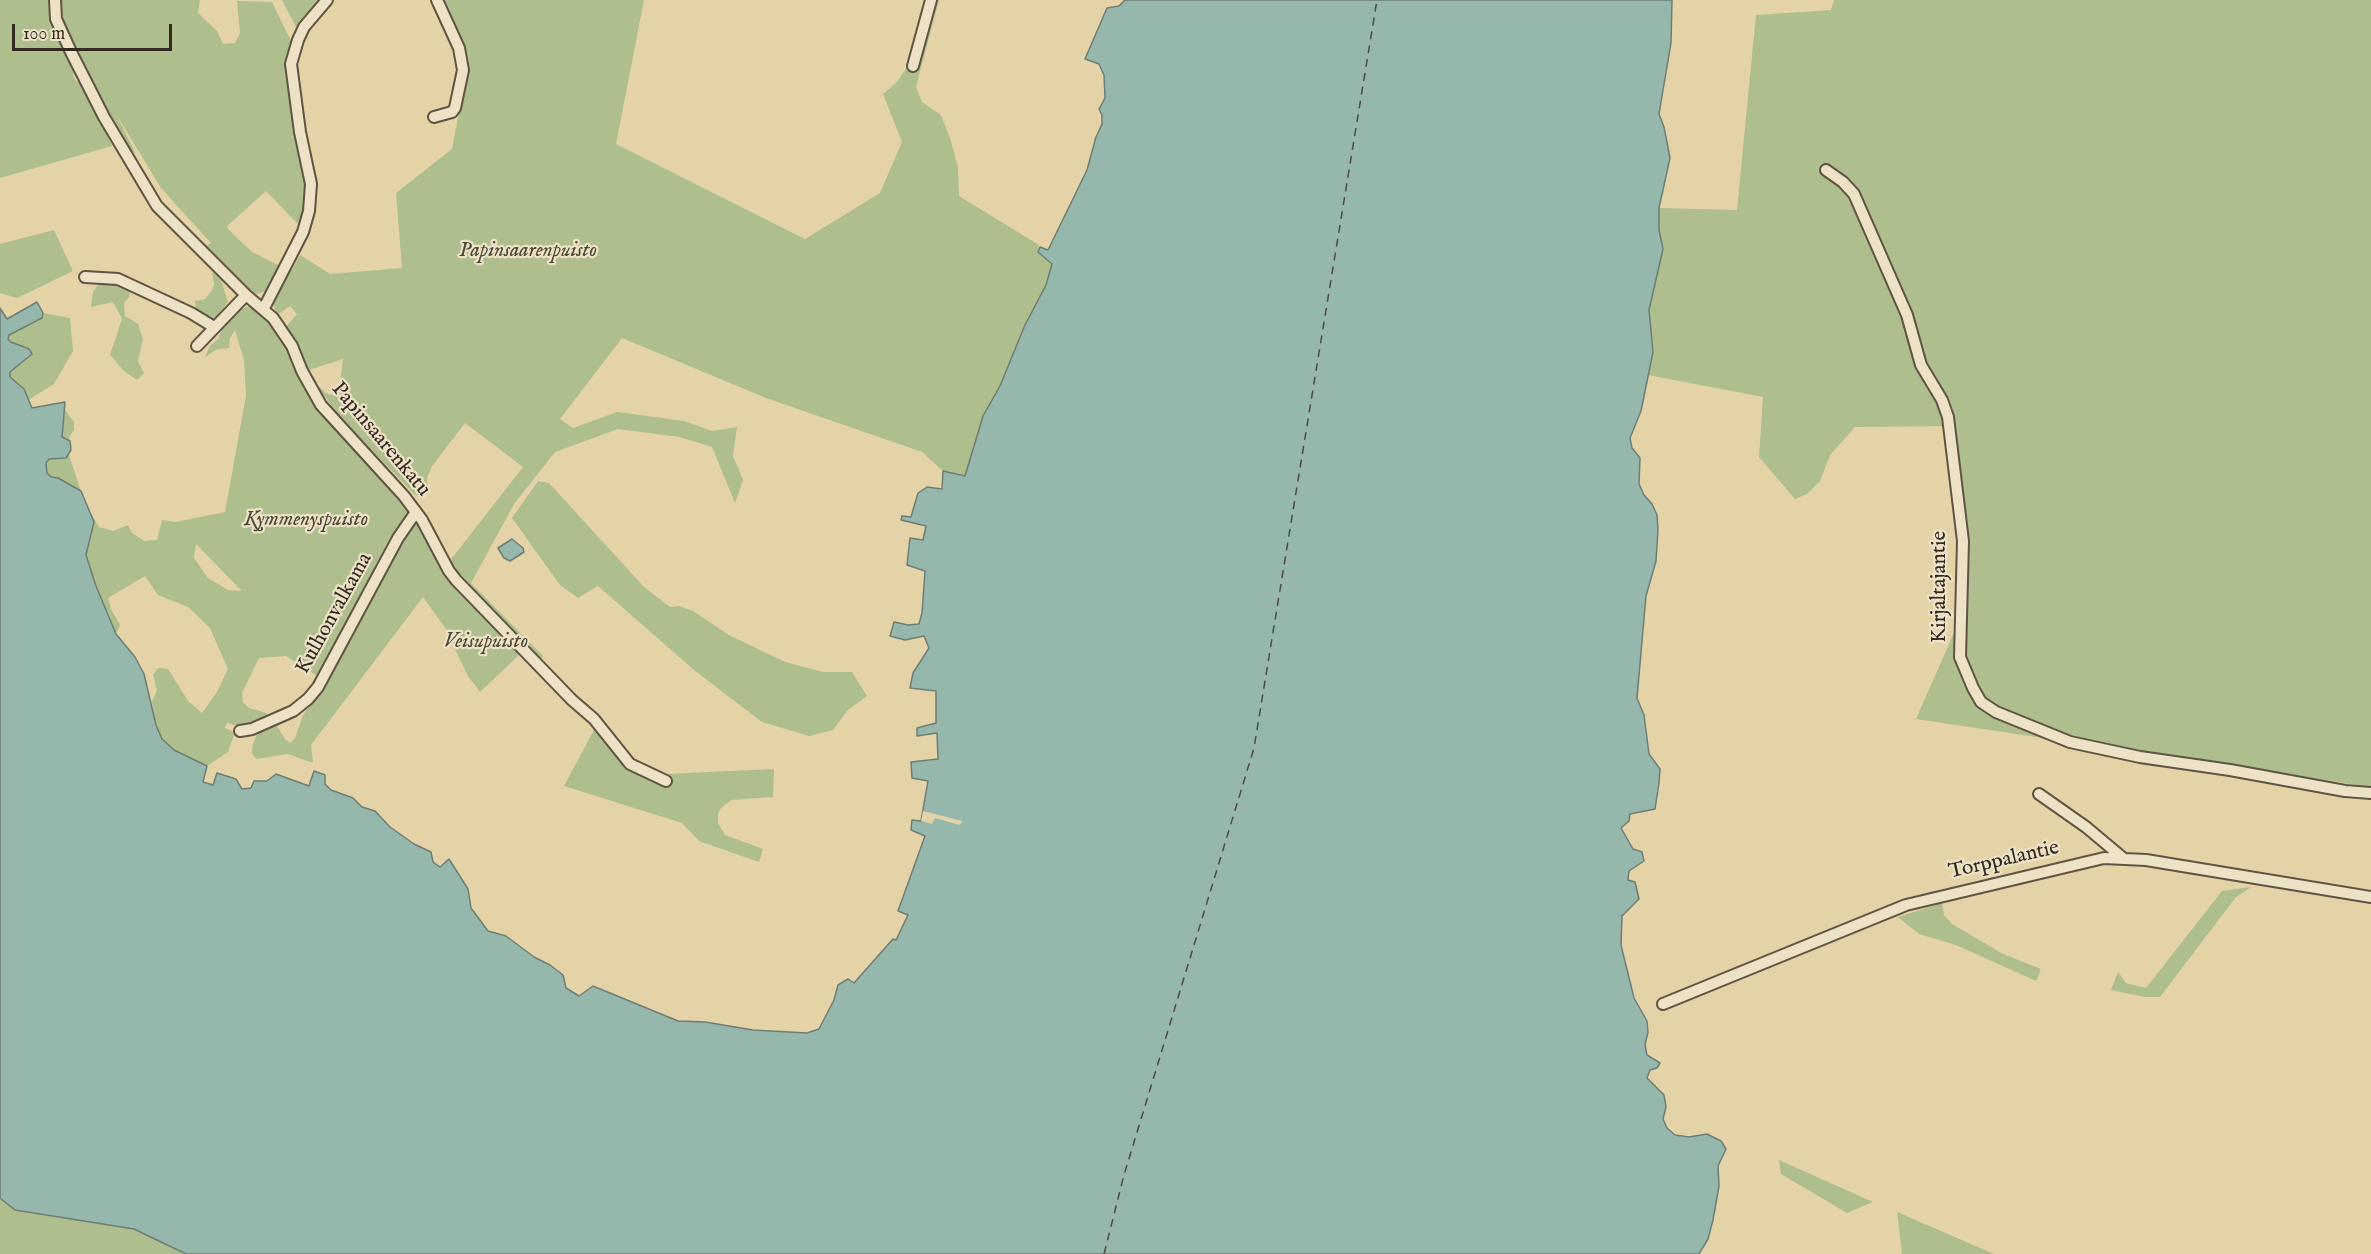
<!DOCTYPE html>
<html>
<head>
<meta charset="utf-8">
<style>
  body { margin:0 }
  #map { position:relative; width:2371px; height:1254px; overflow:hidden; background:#e4d3a7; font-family:"IM FELL English",serif }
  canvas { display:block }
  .scale { position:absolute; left:12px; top:24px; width:160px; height:27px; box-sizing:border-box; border:3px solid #342922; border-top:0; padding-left:8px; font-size:18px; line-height:21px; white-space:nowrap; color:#342922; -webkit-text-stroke:4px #ede2c6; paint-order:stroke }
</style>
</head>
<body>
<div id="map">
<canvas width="2371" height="1254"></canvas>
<div class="scale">100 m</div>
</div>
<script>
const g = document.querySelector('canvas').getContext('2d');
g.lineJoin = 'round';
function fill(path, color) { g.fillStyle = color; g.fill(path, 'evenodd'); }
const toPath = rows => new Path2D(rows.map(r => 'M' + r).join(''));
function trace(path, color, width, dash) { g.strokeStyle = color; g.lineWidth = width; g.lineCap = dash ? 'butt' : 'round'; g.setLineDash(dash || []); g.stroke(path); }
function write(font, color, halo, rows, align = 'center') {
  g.font = font + ' "IM FELL English",serif'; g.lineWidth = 4.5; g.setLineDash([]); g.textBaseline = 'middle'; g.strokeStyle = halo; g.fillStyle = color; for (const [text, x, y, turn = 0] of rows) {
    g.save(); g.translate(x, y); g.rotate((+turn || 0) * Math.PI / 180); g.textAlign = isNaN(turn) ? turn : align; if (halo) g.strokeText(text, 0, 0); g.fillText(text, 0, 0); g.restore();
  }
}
const green = toPath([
  [0,0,49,0,54,31,74,71,73,75,76,81,81,82,96,108,112,146,0,178],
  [59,0,200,0,198,13,217,31,223,44,235,43,240,33,237,1,272,2,292,43,306,204,300,226,266,191,226,227,252,252,280,266,266,291,256,294,251,292,176,220,175,216,206,246,211,243,161,188,116,114,136,154,130,149,73,48,61,19],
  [282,0,319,0,296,27],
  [442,0,644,0,616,144,805,239,880,193,902,142,883,94,896,83,906,69,927,0,939,0,916,87,922,102,941,115,951,141,958,168,959,196,1039,245,1038,252,1065,267,998,492,942,489,943,471,922,452,766,398,622,338,560,419,573,428,617,412,684,421,712,431,737,427,733,456,743,480,735,503,712,447,680,437,618,429,555,452,514,504,471,583,543,656,540,660,611,733,637,763,665,774,774,769,773,797,731,800,720,809,718,815,718,823,725,835,763,849,759,862,699,841,682,823,564,786,595,728,521,653,480,692,468,676,452,643,454,640,423,597,311,745,313,763,288,754,256,759,252,753,253,743,259,731,270,727,277,726,285,739,290,743,295,738,303,715,320,693,405,533,414,524,419,525,442,571,523,467,465,423,432,466,427,478,428,490,421,496,415,495,340,417,315,383,326,393,334,396,339,390,343,359,309,370,286,327,297,314,290,306,277,315,273,304,287,273,293,268,300,255,330,274,402,268,396,193,452,149,469,60],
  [1834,0,2371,0,2371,787,1916,719,1964,610,1954,426,1855,427,1830,455,1820,481,1807,494,1795,499,1759,457,1763,397,1648,375,1653,352,1649,310,1663,249,1659,230,1659,208,1737,210,1756,15,1831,10],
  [54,230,73,271,17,298,0,293,0,244],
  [212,272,221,280,228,302,215,318,206,317,196,309,195,301,205,299,212,290,214,284],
  [107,282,120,284,130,290,129,297,124,303,125,316,138,324,143,339,138,361,144,373,137,380,124,371,110,355,122,319,113,302,91,307,93,292,97,286],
  [247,307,253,308,269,322,284,343,301,382,315,406,404,503,408,509,408,515,389,539,319,677,286,656,259,658,242,693,243,702,249,708,267,713,266,718,238,726,227,723,225,728,232,731,234,735,228,752,207,766,207,768,150,750,154,715,152,702,157,690,153,675,158,668,168,669,188,701,202,713,217,692,228,669,210,628,188,607,158,595,145,576,108,598,111,609,120,625,113,641,11,472,65,410,74,422,74,430,69,437,71,445,62,442,49,455,69,455,84,501,99,527,113,531,128,525,131,532,144,541,157,540,162,520,175,522,225,512,246,396,244,360,235,330,230,338,229,348,217,349,205,357,210,346,219,338,221,326,238,310],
  [196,544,241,590,241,591,228,590,208,578,194,558],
  [43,313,70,318,73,351,54,384,20,405,0,410,0,336,35,323,42,318],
  [538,481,549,483,644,587,670,607,679,606,693,611,729,635,785,662,823,672,852,672,867,696,848,710,833,730,809,736,762,722,694,670,598,586,578,598,560,585,512,518],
  [2251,887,2236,897,2160,997,2145,997,2111,990,2118,972,2126,983,2146,988,2222,891],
  [1942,903,1944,915,1952,924,2003,954,2041,969,2036,981,1956,945,1919,934,1898,917],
  [1779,1160,1873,1202,1847,1213,1781,1174],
  [0,1184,244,1254,0,1254],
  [1897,1212,1980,1248,1994,1254,1902,1254]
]);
const water = toPath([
  [1125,0,1672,0,1671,43,1659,114,1664,127,1670,158,1659,208,1659,230,1663,249,1649,310,1653,352,1641,411,1630,438,1632,448,1640,458,1639,484,1644,495,1652,504,1657,515,1658,530,1656,561,1646,596,1637,698,1644,715,1649,754,1660,769,1659,783,1655,809,1630,814,1629,821,1621,828,1633,849,1642,852,1644,861,1629,871,1628,880,1635,882,1639,899,1622,916,1621,945,1634,998,1647,1021,1648,1032,1645,1045,1647,1055,1660,1063,1657,1068,1650,1070,1647,1078,1664,1095,1666,1107,1663,1119,1667,1128,1675,1135,1689,1137,1707,1134,1721,1141,1726,1149,1718,1166,1719,1186,1713,1220,1708,1239,1699,1254,186,1254,134,1229,15,1210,0,1198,0,308,7,319,37,302,43,313,42,318,9,335,8,339,11,342,29,349,32,354,10,372,10,377,24,389,32,408,65,402,62,437,70,441,71,450,66,458,49,459,46,463,47,473,51,477,58,478,81,491,94,522,86,555,96,586,116,634,135,657,144,674,156,725,162,739,174,750,207,766,203,782,213,785,217,773,236,779,242,789,251,788,254,781,267,781,276,774,309,786,314,771,325,775,325,784,331,790,353,798,362,807,375,811,390,827,414,844,431,852,433,862,440,867,449,859,468,889,471,908,488,931,506,936,534,957,550,965,563,975,566,988,579,996,593,986,678,1021,705,1022,753,1030,807,1033,819,1029,834,1000,838,985,848,979,854,983,893,939,896,940,908,915,898,911,925,836,911,830,912,820,921,821,928,781,912,778,911,762,938,759,937,733,917,736,917,728,936,723,936,691,910,688,913,673,929,648,924,636,905,640,890,636,894,622,908,625,919,624,922,613,925,571,907,565,910,538,923,540,926,526,901,520,902,516,911,517,918,493,927,487,942,489,943,471,965,476,983,416,1000,386,1025,325,1046,285,1052,264,1038,252,1040,247,1048,250,1087,170,1096,137,1102,124,1102,115,1099,109,1105,98,1104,75,1099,64,1085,59,1107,8,1119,6,1125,0],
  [512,539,523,548,524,552,510,561,504,558,498,548,512,539]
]);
const pier = toPath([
  [923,811,962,821,960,825,935,818,932,824,921,821]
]);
const ferry = toPath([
  [1104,1254,1124,1175,1254,748,1377,0]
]);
const street = toPath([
  [55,0,56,19,71,52,104,117,157,206,246,295,273,318,292,346,302,371,321,405,404,496,422,520,449,571,456,580,572,700,594,719,630,764,666,781],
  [913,66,931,0],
  [434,117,452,112,455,108,463,70,459,48,437,0],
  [1826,170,1843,182,1854,194,1907,315,1921,365,1942,400,1948,417,1963,541,1960,657,1973,688,1981,702,1996,712,2070,742,2140,757,2230,770,2345,791,2371,793],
  [85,277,118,279,191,313,214,327],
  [264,308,303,232,309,211,311,184,300,132,291,64,298,40,304,27,327,0],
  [197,346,246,295],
  [240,731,252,729,293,711,308,699,318,687,398,538,416,512],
  [2039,794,2086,827,2123,858],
  [1663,1004,1906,905,2104,858,2146,860,2371,897]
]);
const parkNames = [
  ["Papinsaarenpuisto",528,252],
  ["Kymmenyspuisto",306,521],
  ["Veisupuisto",486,643]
];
const streetNames = [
  ["Papinsaarenkatu",380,440,50],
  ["Kirjaltajantie",1941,587,-90],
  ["Kulhonvalkama",335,614,-61],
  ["Torppalantie",2004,861,-13]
];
fill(green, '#aebe8c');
fill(water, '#96b7ac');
trace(water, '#6f7e75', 1.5);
fill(pier, '#e4d3a7');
trace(ferry, '#4c4c44', 1.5, [8, 6]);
trace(street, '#605443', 14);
trace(street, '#ede2c6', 10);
write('italic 21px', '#4c4737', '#ede2c6', parkNames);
write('21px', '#342922', '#ede2c6', streetNames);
</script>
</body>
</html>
